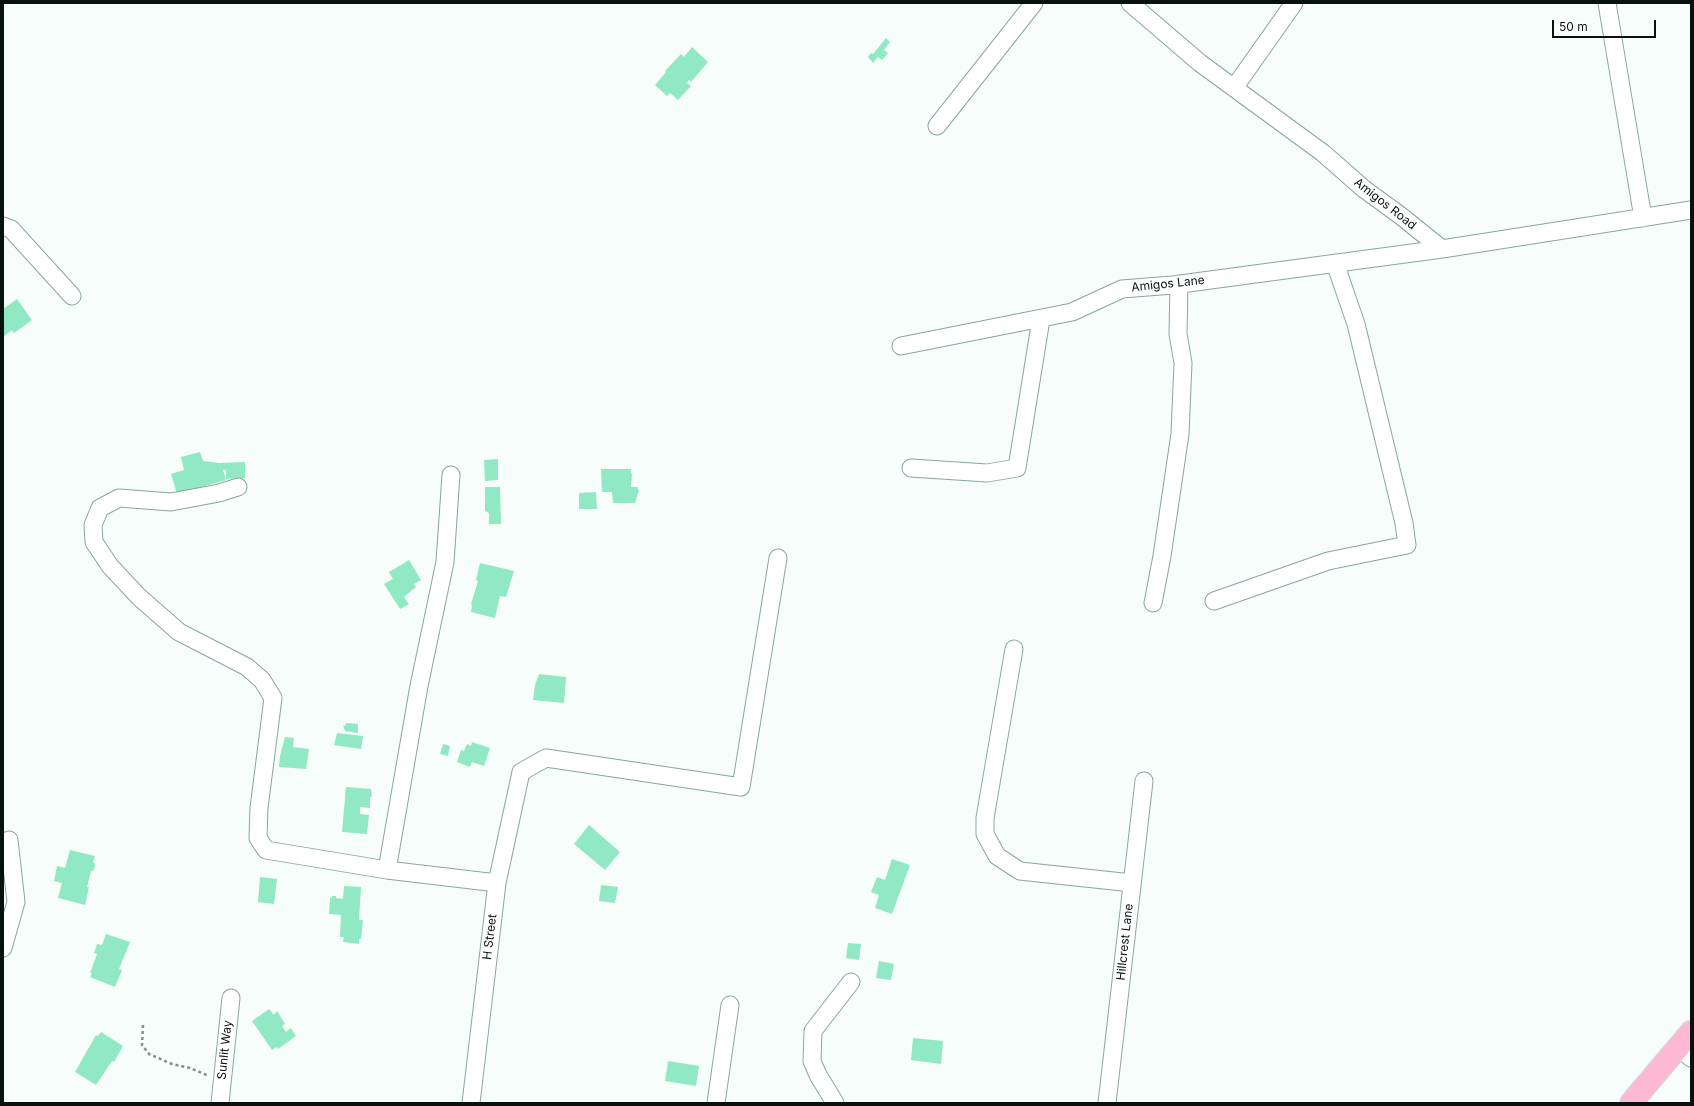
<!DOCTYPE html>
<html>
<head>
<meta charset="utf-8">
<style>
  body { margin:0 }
  #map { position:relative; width:1694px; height:1106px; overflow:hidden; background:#f7fdfa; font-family:Inter,sans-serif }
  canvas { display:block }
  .frame { position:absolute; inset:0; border:4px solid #06120d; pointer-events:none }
  .scale { position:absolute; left:1552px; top:20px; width:104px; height:18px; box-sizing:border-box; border:2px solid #06120d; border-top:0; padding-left:5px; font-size:12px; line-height:14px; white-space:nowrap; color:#06120d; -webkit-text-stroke:3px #fff; paint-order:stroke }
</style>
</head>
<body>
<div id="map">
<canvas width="1694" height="1106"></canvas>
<div class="frame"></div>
<div class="scale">50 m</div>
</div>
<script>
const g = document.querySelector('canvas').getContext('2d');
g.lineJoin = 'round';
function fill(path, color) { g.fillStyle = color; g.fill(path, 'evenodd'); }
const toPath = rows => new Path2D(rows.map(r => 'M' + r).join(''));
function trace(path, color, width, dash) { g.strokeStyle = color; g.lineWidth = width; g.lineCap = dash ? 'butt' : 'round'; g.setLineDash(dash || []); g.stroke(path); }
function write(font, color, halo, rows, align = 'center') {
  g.font = font + ' Inter,sans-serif'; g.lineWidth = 3; g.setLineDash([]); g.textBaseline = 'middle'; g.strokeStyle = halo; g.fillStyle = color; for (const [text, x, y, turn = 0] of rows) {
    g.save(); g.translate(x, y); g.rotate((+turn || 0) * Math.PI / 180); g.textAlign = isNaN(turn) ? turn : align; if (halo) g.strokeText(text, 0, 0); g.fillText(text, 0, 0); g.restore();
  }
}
const building = toPath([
  [886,38,890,42,884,50,888,53,882,60,878,57,873,63,868,57,871,53,873,54],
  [692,47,708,62,691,82,689,80,687,83,691,86,678,100,670,93,667,96,655,85,666,72,665,71,681,54,684,57],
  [17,299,32,320,14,333,12,330,3,337,3,309],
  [200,452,203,461,219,463,245,462,245,478,226,479,226,470,223,470,226,480,187,491,178,497,171,474,184,470,181,457],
  [498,459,498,480,485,481,484,460],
  [601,469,631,469,631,473,632,474,631,487,638,487,638,490,639,490,635,503,613,503,612,492,602,492],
  [485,487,500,487,501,524,489,524,489,513,485,511],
  [596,492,597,509,579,509,579,493],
  [409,560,421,580,414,584,416,587,404,597,409,604,400,609,384,584,393,579,389,572],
  [480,563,514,571,506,597,500,596,495,618,471,612,472,606,471,604,478,581,476,580],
  [539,674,566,677,564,703,533,700,535,685],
  [346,723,358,724,358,733,345,731,343,725,345,726],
  [337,733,363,736,361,749,334,745],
  [285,737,294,738,293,747,309,749,306,769,279,767,280,756],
  [472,742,490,748,484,766,472,762,470,767,457,762,461,750,464,751,467,744,471,746],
  [443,744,450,746,448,756,440,754],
  [346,787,371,789,372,797,370,797,370,808,360,807,360,814,369,815,367,834,342,832],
  [589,825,620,852,605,870,574,844],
  [70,850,95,856,93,862,95,864,94,870,91,871,87,887,89,887,85,905,58,898,62,883,54,881,57,866,65,868],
  [892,859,910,865,892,914,875,908,879,895,871,892,877,877,885,880],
  [260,877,277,879,274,904,258,902],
  [601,885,618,887,615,903,599,901],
  [344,886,361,887,359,920,363,920,361,939,359,939,359,944,343,942,344,937,340,937,341,915,329,914,330,898,332,898,332,896,336,896,336,898,343,899],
  [106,934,130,942,119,969,122,970,115,987,90,977,92,973,90,973,97,954,94,953,97,944,102,945],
  [848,943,861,944,859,960,846,958],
  [879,961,894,964,891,980,876,978],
  [269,1009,274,1015,277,1011,285,1024,282,1026,286,1032,291,1028,296,1036,278,1049,277,1047,272,1050,252,1021],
  [101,1032,123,1046,114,1062,112,1061,96,1085,75,1072,96,1035,98,1036],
  [913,1038,943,1041,941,1064,911,1060],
  [668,1061,699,1066,696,1086,665,1081]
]);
const path = toPath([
  [143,1025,142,1045,149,1054,172,1064,190,1068,209,1076]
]);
const minor = toPath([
  [1130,3,1200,63,1323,153,1364,189,1401,216,1442,249],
  [1607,3,1643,218],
  [1234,88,1294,3],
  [937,126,1034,3],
  [3,226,11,229,72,296],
  [901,346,1072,312,1122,289,1173,285,1442,249,1691,210],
  [911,468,987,473,1017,468,1041,319],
  [238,487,219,493,171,502,119,498,100,508,93,525,94,542,110,566,139,597,179,632,247,667,262,680,273,698,259,808,258,838,266,850,387,870,497,883],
  [1214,601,1328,561,1407,545,1404,523,1356,324,1335,263],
  [1153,603,1162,556,1180,434,1183,363,1178,334,1179,284],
  [1014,649,985,818,985,834,997,856,1020,871,1132,883],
  [387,870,419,686,445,562,451,475],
  [3,948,16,902,9,840],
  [1678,1047,1691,1058],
  [220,1103,231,998],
  [471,1103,497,883,521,772,546,758,741,787,778,558],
  [716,1103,730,1005],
  [835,1103,818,1075,812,1061,813,1031,851,982],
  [1107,1103,1144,781]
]);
const major = toPath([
  [1631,1103,1691,1032]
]);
const streetNames = [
  ["Amigos Road",1385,204,38],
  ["Amigos Lane",1168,284,-6],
  ["H Street",490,937,-83],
  ["Hillcrest Lane",1125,942,-84],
  ["Sunlit Way",225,1050,-84]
];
fill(building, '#90e8c4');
trace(minor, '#88a799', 19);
trace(major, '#d7d9d8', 24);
trace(path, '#858e8a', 2.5, [3, 3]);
trace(minor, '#fff', 17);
trace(major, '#fdb9d3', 22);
write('12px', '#06120d', '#fff', streetNames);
</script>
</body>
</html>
